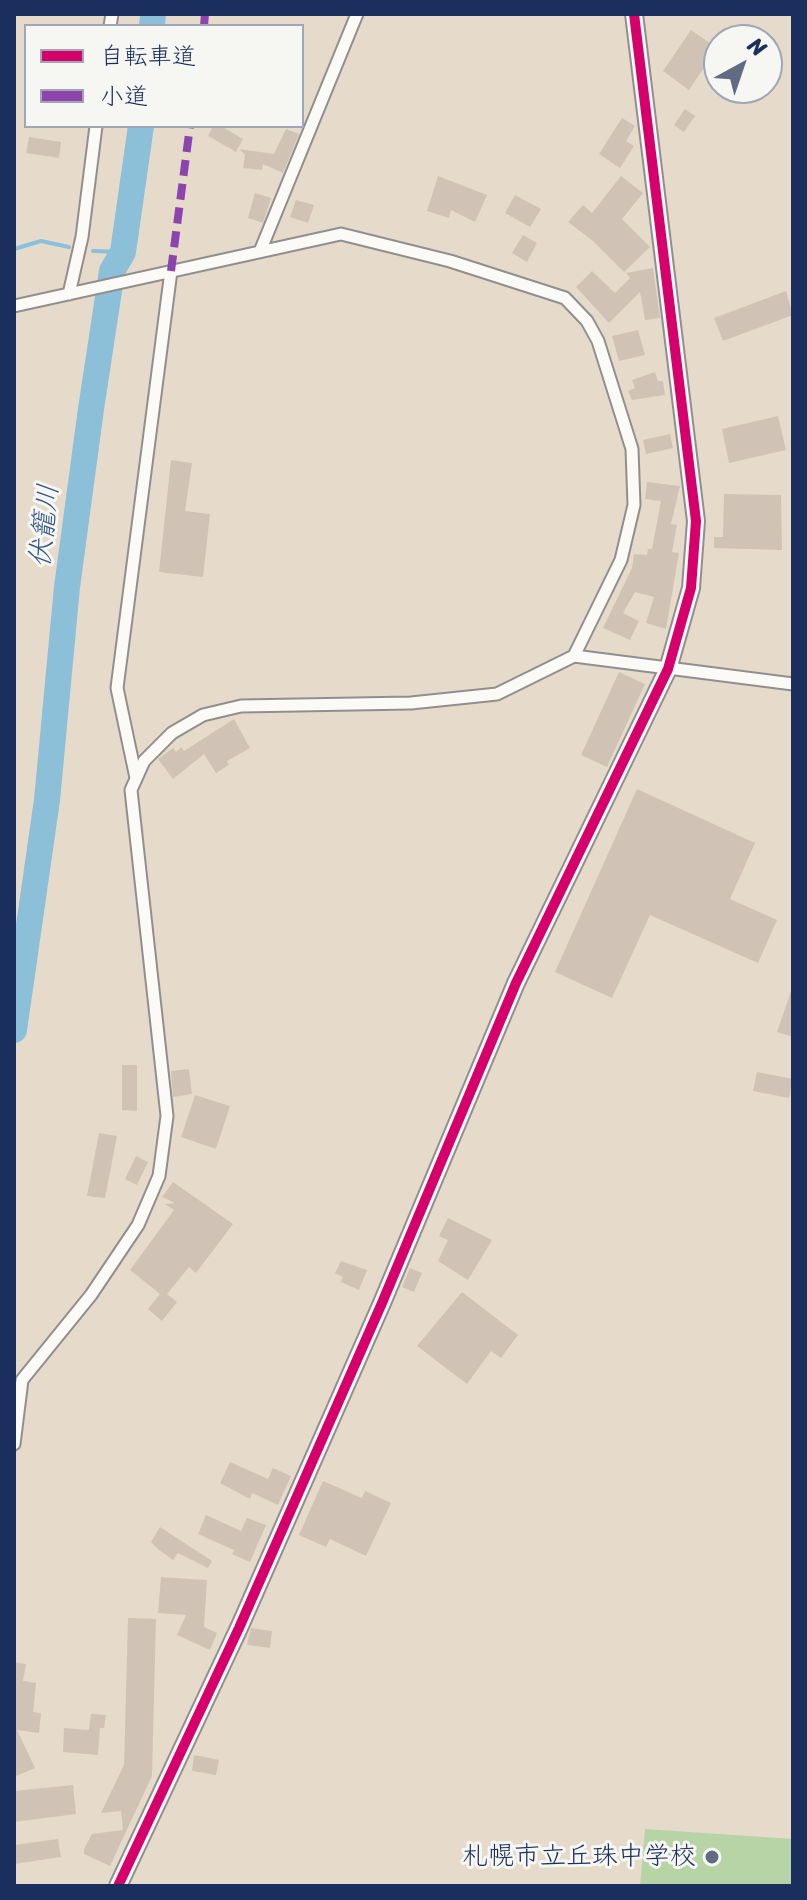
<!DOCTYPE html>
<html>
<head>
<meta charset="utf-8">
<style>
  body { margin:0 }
  #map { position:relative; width:807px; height:1900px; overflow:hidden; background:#e6dbca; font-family:Sriracha,"Klee One",sans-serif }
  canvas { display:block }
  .frame { position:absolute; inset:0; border:16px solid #1b2f5e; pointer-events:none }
  .legend { position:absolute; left:24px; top:24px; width:280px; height:104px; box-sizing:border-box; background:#f6f6f2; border:2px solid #9ea6b7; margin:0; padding:10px 14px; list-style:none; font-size:24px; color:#1b2f5e }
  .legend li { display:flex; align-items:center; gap:16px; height:40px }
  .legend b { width:40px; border:2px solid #9ea6b7 }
  .north { position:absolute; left:703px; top:24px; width:80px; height:80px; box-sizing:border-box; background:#f6f6f2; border:2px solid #9ea6b7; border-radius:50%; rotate:40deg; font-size:22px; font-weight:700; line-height:32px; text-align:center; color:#1b2f5e }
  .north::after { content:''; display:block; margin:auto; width:28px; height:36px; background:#626b84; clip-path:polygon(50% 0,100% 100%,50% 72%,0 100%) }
</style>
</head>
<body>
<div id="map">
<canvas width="807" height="1900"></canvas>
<div class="frame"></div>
<ul class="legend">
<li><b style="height:10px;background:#d6006c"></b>自転車道</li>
<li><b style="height:10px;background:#8e44ad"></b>小道</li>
</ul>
<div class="north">N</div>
</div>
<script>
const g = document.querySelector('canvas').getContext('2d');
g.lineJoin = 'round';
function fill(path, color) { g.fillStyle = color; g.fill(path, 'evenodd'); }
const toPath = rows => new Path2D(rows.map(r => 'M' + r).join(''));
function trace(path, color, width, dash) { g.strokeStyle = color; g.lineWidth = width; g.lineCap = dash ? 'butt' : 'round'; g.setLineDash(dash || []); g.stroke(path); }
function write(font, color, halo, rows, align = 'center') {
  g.font = font + ' Sriracha,"Klee One",sans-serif'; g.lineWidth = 6; g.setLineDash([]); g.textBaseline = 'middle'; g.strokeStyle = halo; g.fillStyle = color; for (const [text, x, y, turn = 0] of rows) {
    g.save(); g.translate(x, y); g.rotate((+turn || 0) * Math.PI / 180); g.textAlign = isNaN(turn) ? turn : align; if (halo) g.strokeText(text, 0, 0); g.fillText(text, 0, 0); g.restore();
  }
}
const green = toPath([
  [645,1829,793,1839,793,1886,640,1886]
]);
const stream = toPath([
  [14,249,41,241,69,247],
  [93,251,123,252]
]);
const river = toPath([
  [152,26,153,14],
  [14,1030,47,800,67,587,91,409,112,271,123,252,141,126]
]);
const building = toPath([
  [691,30,717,48,689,90,663,71],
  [685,109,695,116,684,132,674,125],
  [622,118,635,126,626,141,634,146,620,168,599,154],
  [213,126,221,126,243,139,236,152,208,136],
  [286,129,299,134,283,173,263,164,262,170,243,168,245,155,239,149,274,154],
  [29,137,61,142,59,158,26,153],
  [438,176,487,195,475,222,451,210,449,218,427,211],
  [621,176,643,193,622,219,650,247,624,272,593,241,568,222,583,205,592,213],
  [255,193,271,198,263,223,248,218],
  [515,195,541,209,530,227,505,213],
  [296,200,314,205,308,223,290,217],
  [523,235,537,243,527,262,512,253],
  [653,268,660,318,645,320,640,292,609,323,576,287,592,271,615,293,630,278,626,273],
  [786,291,793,315,723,341,714,318],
  [638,330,645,355,619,361,612,336],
  [655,372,658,381,663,381,665,395,632,400,628,391,635,388,632,380],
  [778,416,786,450,729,463,722,429],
  [670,434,673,448,646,454,643,440],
  [171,460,192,463,185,511,210,514,203,577,159,572],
  [647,482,680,486,671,524,677,525,672,552,679,553,666,629,646,623,654,597,635,592,623,613,639,621,630,640,603,628,632,568,634,554,647,555,648,549,652,549,661,501,645,499],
  [724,494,781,495,782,550,714,548,714,537,723,537],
  [619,672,645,684,607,767,581,755],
  [234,719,250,748,227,761,229,765,216,773,204,754,173,779,158,759,173,748,176,752,181,747,184,751],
  [637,789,755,843,730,899,777,920,758,963,650,915,612,998,555,972],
  [791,991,793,991,793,1037,777,1032],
  [122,1065,137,1065,137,1111,122,1110],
  [189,1069,192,1094,173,1097,171,1071],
  [757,1072,793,1079,789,1098,753,1091],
  [195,1095,230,1106,216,1149,181,1137],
  [99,1133,117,1136,105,1198,87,1196],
  [136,1156,148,1162,137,1185,125,1179],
  [173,1182,233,1224,196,1273,189,1267,167,1294,177,1302,162,1321,148,1309,160,1294,130,1270,174,1210,165,1204,175,1203,162,1197],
  [448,1218,492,1240,468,1280,438,1261,448,1240,439,1236],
  [341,1261,367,1270,359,1290,341,1282,343,1277,335,1273],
  [410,1268,422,1273,414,1292,402,1287],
  [462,1292,518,1335,501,1358,491,1351,467,1384,417,1346],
  [230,1462,268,1479,273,1468,291,1476,278,1505,252,1493,250,1499,220,1483],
  [323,1481,362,1498,365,1491,391,1503,366,1556,330,1539,326,1547,299,1535],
  [206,1515,241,1531,247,1518,266,1525,250,1562,232,1554,234,1550,198,1534],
  [160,1527,212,1561,208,1568,178,1553,173,1560,159,1550,151,1542],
  [161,1577,207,1580,204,1627,217,1633,210,1650,177,1635,186,1615,158,1613],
  [128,1618,156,1619,152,1776,110,1866,84,1854,84,1849,92,1834,123,1830,121,1811,101,1813,124,1765],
  [251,1628,272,1631,270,1648,247,1645],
  [14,1662,26,1664,23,1681,36,1683,33,1712,41,1713,39,1733,17,1730,35,1768,14,1777],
  [91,1714,106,1715,104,1728,100,1728,98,1755,63,1752,64,1728,89,1730],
  [194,1755,219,1760,216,1775,192,1771],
  [73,1785,76,1814,14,1822,14,1791],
  [58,1839,61,1857,14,1864,14,1845]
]);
const street = toPath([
  [110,26,112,14],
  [261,249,357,14],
  [69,294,82,237,96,126],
  [14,306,341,234,450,261,565,298,587,321,598,341,632,449,634,505,621,560,574,656,793,684],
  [136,778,117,688,171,271],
  [14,1444,22,1380,91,1295,138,1225,159,1176,167,1116,131,790,144,761,172,733,203,715,241,706,411,703,497,694,574,656]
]);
const secondary = toPath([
  [118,1886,239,1628,382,1303,516,983,668,669,691,588,696,521,634,14]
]);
const quiet = toPath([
  [204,26,205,14],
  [171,271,190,126]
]);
const cycleway = toPath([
  [118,1886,239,1628,382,1303,516,983,668,669,691,588,696,521,634,14]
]);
const markers = [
  [712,1857,8,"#626b84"]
];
const poiNames = [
  ["札幌市立丘珠中学校",696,1857]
];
const waterNames = [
  ["伏籠川",46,526,-84]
];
fill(green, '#b6d4a5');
trace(stream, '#8cc0d9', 4);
trace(river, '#8cc0d9', 26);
fill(building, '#d0c3b6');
trace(street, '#918f8e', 15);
trace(secondary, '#918f8e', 20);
trace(street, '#fbfaf7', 11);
trace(secondary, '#fbfaf7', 16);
trace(quiet, '#8e44ad', 8, [16, 8]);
trace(cycleway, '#d6006c', 10);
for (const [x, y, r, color] of markers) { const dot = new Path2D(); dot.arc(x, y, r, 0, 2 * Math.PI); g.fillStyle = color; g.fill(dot); trace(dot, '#f6f6f2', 3); }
write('26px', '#1b2f5e', '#f6f6f2', poiNames, 'right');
write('italic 28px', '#325785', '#f6f6f2', waterNames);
</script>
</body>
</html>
